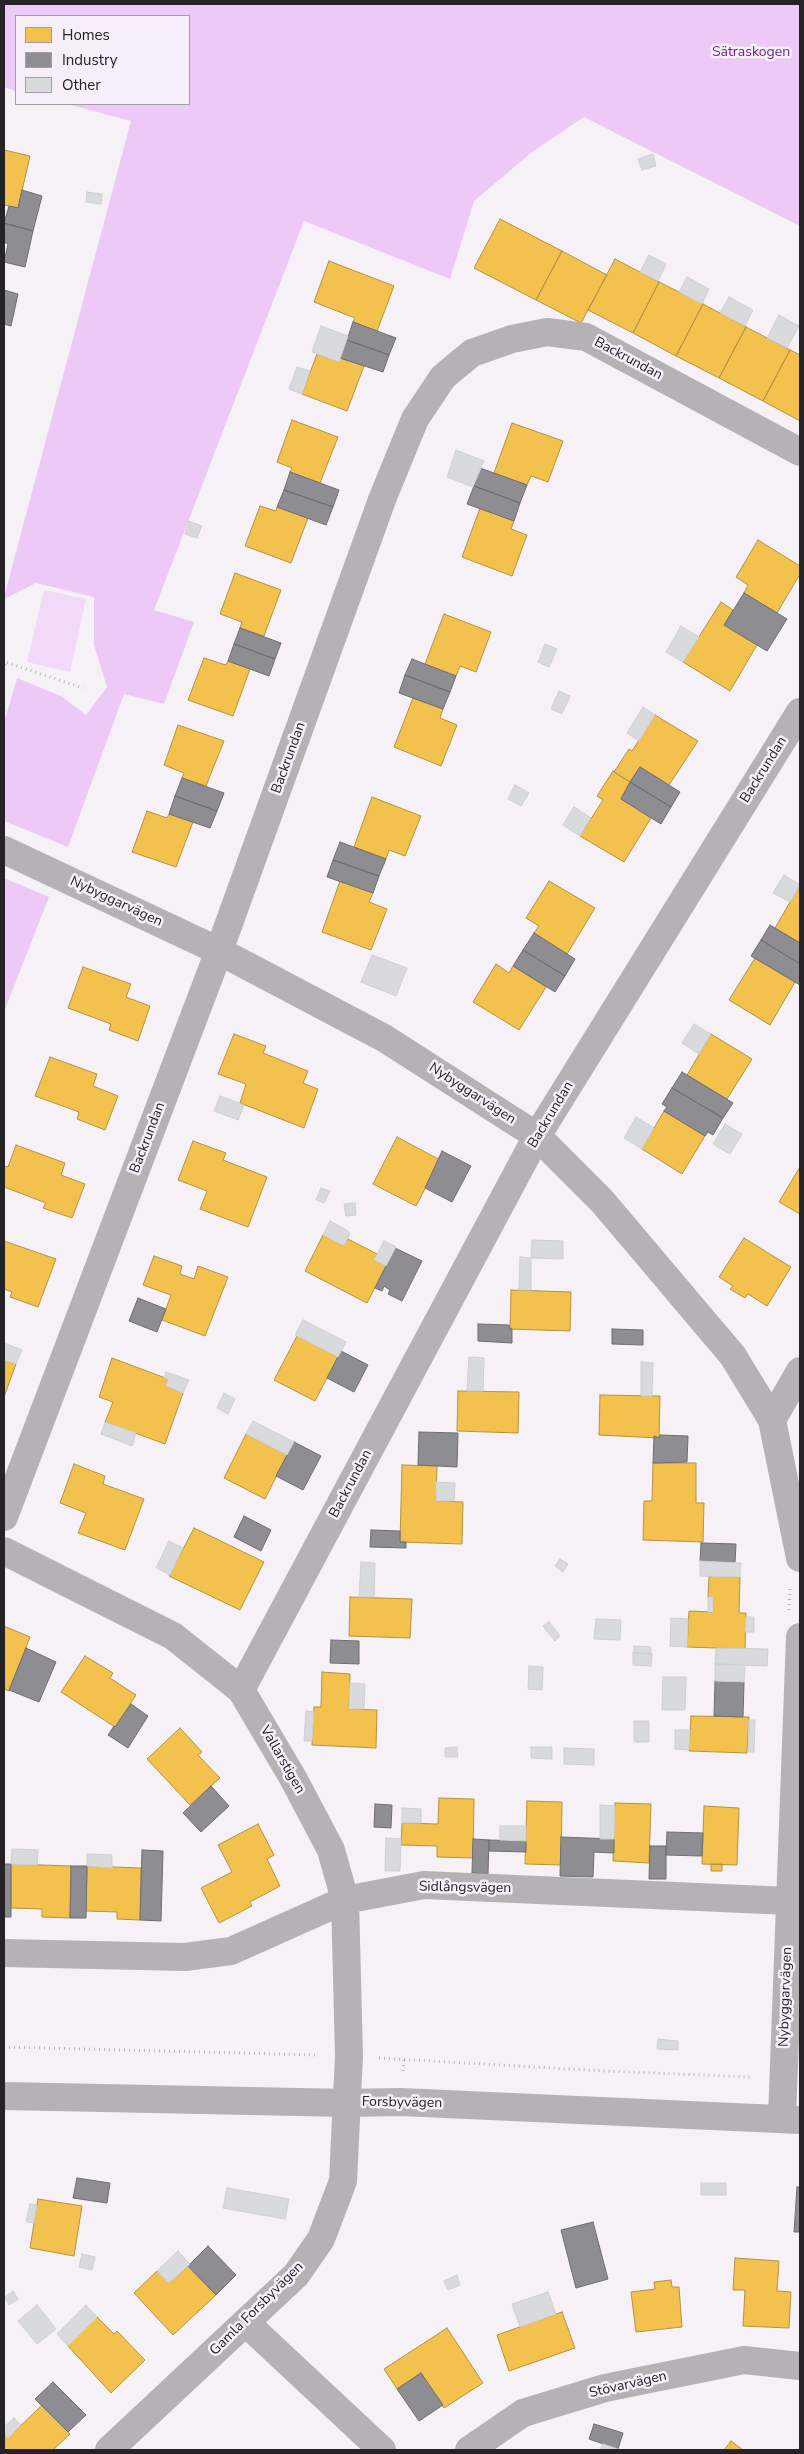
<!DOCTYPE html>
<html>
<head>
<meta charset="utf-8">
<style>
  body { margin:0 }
  #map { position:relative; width:804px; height:2454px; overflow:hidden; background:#f5f1f6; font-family:"Nunito Sans",sans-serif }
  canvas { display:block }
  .frame { position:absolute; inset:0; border:5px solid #262327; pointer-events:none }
  .legend { position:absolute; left:15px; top:15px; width:175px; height:90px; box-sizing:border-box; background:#f6eef9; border:1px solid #a39da5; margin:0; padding:6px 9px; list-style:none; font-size:15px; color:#262327 }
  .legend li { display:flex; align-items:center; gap:10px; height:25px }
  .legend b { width:25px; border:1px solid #a39da5 }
</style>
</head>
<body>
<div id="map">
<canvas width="804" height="2454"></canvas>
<div class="frame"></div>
<ul class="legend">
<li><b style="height:14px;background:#f2c14e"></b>Homes</li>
<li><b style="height:14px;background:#8d8d92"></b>Industry</li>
<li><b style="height:14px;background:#d9dadb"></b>Other</li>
</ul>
</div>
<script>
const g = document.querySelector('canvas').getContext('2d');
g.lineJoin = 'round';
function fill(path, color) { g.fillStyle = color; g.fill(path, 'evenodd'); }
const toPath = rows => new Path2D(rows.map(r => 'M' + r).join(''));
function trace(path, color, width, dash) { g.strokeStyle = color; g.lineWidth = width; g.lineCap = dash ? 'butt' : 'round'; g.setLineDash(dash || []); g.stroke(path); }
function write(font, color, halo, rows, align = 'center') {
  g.font = font + ' "Nunito Sans",sans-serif'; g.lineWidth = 5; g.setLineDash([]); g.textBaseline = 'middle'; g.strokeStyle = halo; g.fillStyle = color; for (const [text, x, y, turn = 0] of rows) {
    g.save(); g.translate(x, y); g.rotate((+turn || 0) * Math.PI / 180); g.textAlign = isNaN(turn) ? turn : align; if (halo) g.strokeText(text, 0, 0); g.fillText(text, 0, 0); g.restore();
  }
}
const green = toPath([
  [44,590,86,599,70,672,27,662]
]);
const forest = toPath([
  [4,4,800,4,800,226,584,117,532,152,474,201,450,279,304,221,154,610,194,622,164,704,124,694,68,847,4,821,4,723,17,678,61,696,86,715,107,687,94,645,94,597,36,583,4,599,4,597,131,121,67,104,189,104,189,16,16,16,16,91,4,87],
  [4,878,49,897,4,1012]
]);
const homes = toPath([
  [4,150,30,156,18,208,4,205,4,150],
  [500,219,562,251,536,300,474,268,500,219],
  [562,251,607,275,581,323,536,300,562,251],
  [615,259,659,282,633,333,588,310,615,259],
  [329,261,394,286,377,331,353,322,355,318,314,302,329,261],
  [659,282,703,304,676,356,633,333,659,282],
  [703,304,746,327,719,378,676,356,703,304],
  [746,327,790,350,763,401,719,378,746,327],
  [790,350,800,355,800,421,763,401,790,350],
  [317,354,339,362,340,358,364,366,347,411,302,394,317,354],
  [292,420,338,437,320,483,290,472,292,468,277,462,292,420],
  [512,423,563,441,548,482,531,476,527,485,494,473,512,423],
  [260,506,276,511,277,507,308,518,291,563,245,546,260,506],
  [480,508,514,521,511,529,527,535,512,576,462,557,480,508],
  [758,540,800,566,800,574,777,613,744,593,748,585,736,577,758,540],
  [235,573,281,590,264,636,240,628,242,622,220,614,235,573],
  [721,602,733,610,724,625,757,645,730,691,683,662,721,602],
  [444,614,491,632,476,672,460,666,456,676,425,664,444,614],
  [204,658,226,665,228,661,250,669,233,716,188,700,204,658],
  [413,698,443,709,440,718,457,725,441,766,394,747,413,698],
  [655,715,698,741,669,785,640,767,630,782,614,772,629,749,632,751,655,715],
  [178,725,224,741,206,786,182,778,184,773,164,765,178,725],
  [613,771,630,782,621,799,651,818,624,862,580,836,603,800,597,796,613,771],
  [372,797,421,816,405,856,389,850,386,859,354,847,372,797],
  [147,811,167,818,169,814,193,822,176,867,132,852,147,811],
  [340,881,373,893,369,902,387,909,371,950,322,932,340,881],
  [549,881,595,908,567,954,534,933,539,926,526,918,549,881],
  [800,885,800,943,775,928,800,885],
  [755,958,795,982,770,1025,729,1000,755,958],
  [496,964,509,973,513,966,546,987,519,1030,473,1002,496,964],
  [83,967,131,984,126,997,150,1006,138,1041,109,1030,111,1024,68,1008,83,967],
  [234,1034,266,1046,263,1053,308,1071,303,1083,318,1089,304,1128,240,1103,246,1084,218,1074,234,1034],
  [711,1034,752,1059,727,1099,687,1075,711,1034],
  [50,1057,97,1074,93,1086,118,1096,105,1130,77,1119,79,1112,35,1096,50,1057],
  [664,1111,705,1136,682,1174,642,1149,664,1111],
  [397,1137,440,1160,416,1206,373,1184,397,1137],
  [193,1141,226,1153,223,1160,267,1177,248,1227,200,1209,207,1191,178,1180,193,1141],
  [16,1145,65,1163,61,1175,85,1184,72,1218,43,1208,46,1203,4,1187,4,1166,8,1167,16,1145],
  [800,1167,800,1214,779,1202,800,1167],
  [323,1235,344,1246,348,1239,377,1254,374,1260,386,1266,367,1303,305,1271,323,1235],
  [744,1238,791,1267,767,1306,748,1294,745,1298,730,1289,733,1286,719,1277,744,1238],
  [4,1241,56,1259,38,1307,10,1297,12,1292,4,1289,4,1241],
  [154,1256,182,1266,180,1274,194,1279,198,1266,228,1277,205,1336,162,1320,171,1295,143,1285,154,1256],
  [511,1290,571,1292,570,1331,510,1329,511,1290],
  [297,1336,338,1357,315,1401,274,1380,297,1336],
  [112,1358,168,1379,166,1386,183,1393,165,1444,105,1422,113,1402,99,1397,112,1358],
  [4,1360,16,1364,4,1397,4,1360],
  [458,1391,519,1392,518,1433,457,1431,458,1391],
  [600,1395,660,1396,659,1438,599,1435,600,1395],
  [246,1434,287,1455,265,1499,224,1478,246,1434],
  [653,1463,696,1463,696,1503,704,1503,703,1542,643,1540,644,1501,652,1501,653,1463],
  [74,1464,105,1476,103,1484,144,1499,125,1550,78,1533,86,1513,60,1503,74,1464],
  [402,1465,437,1466,436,1501,463,1502,462,1544,400,1542,402,1465],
  [194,1528,264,1562,240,1610,169,1576,194,1528],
  [709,1576,740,1577,739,1613,746,1613,745,1649,687,1647,689,1611,713,1612,713,1597,708,1597,709,1576],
  [350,1597,412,1599,410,1638,349,1636,350,1597],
  [4,1626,30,1637,9,1691,4,1689,4,1626],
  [85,1656,113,1673,110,1678,136,1695,115,1727,61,1692,85,1656],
  [322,1672,350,1674,349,1709,377,1710,376,1748,312,1745,314,1707,321,1707,322,1672],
  [691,1716,749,1717,747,1753,689,1751,691,1716],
  [180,1728,202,1752,198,1755,220,1778,190,1805,147,1759,180,1728],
  [439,1798,474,1799,473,1858,437,1857,437,1846,401,1845,402,1823,438,1824,439,1798],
  [527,1801,562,1802,561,1865,525,1864,527,1801],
  [615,1803,651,1804,649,1863,613,1861,615,1803],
  [704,1806,739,1808,737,1865,702,1864,704,1806],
  [258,1824,274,1855,267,1859,280,1886,250,1902,252,1906,219,1923,201,1888,232,1872,218,1845,258,1824],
  [11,1864,71,1866,70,1918,42,1917,42,1909,11,1908,11,1864],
  [711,1864,722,1864,722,1871,711,1871,711,1864],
  [87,1866,141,1868,140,1920,117,1919,117,1912,86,1911,87,1866],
  [38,2199,82,2206,74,2256,30,2248,38,2199],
  [735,2258,779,2261,777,2291,791,2292,789,2328,743,2326,745,2290,733,2290,735,2258],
  [188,2266,216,2295,173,2335,134,2293,157,2271,169,2283,188,2266],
  [671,2280,672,2287,679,2287,682,2327,636,2332,631,2292,655,2289,654,2282,671,2280],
  [562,2312,575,2348,509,2371,497,2335,562,2312],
  [97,2317,114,2334,117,2331,145,2360,111,2393,68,2346,97,2317],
  [447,2328,483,2383,444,2408,421,2373,397,2389,384,2369,447,2328],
  [42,2405,70,2434,53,2450,4,2450,4,2434,8,2438,42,2405],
  [731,2441,743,2450,724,2450,731,2441]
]);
const industry = toPath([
  [22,190,42,196,33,231,4,223,9,206,18,208,22,190],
  [4,223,33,231,25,267,4,262,8,244,4,242,4,223],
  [4,290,18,294,11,326,4,324,4,290],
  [353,322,396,338,389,355,347,340,353,322],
  [347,340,389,355,383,372,340,358,347,340],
  [480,468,527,485,520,503,474,486,480,468],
  [290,472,339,490,333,507,284,490,290,472],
  [474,486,520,503,514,521,467,504,474,486],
  [284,490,333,507,326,525,277,507,284,490],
  [744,593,787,619,767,651,724,625,744,593],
  [240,628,281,643,275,659,234,644,240,628],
  [234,644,275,659,269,676,228,661,234,644],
  [412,659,456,676,450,692,405,675,412,659],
  [405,675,450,692,443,709,399,693,405,675],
  [640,767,680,792,671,807,630,782,640,767],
  [182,778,224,793,217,811,175,796,182,778],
  [630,782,671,807,661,824,621,799,630,782],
  [175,796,217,811,210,828,169,814,175,796],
  [340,842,386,859,379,876,333,860,340,842],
  [333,860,379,876,373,893,327,877,333,860],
  [770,925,800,943,800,964,761,940,770,925],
  [534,933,575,959,565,976,523,950,534,933],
  [761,940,800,964,800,985,751,956,761,940],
  [523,950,565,976,555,992,513,966,523,950],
  [682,1072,733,1103,723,1118,672,1088,682,1072],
  [672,1088,723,1118,713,1135,708,1132,705,1136,664,1111,667,1107,662,1104,672,1088],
  [442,1151,471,1166,452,1202,425,1188,442,1151],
  [395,1248,422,1261,402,1301,388,1294,390,1290,384,1286,382,1291,375,1288,395,1248],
  [138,1298,166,1309,157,1332,129,1321,138,1298],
  [478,1324,509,1325,510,1329,512,1329,512,1343,478,1341,478,1324],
  [612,1329,643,1330,643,1345,612,1344,612,1329],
  [341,1351,368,1365,354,1392,327,1378,341,1351],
  [419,1432,458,1433,457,1467,418,1465,419,1432],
  [660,1435,688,1436,687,1462,653,1463,654,1436,659,1438,660,1435],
  [294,1442,321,1456,303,1490,276,1476,294,1442],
  [244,1516,271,1530,261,1551,234,1537,244,1516],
  [371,1530,400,1531,400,1542,406,1542,406,1548,370,1547,371,1530],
  [701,1543,736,1544,735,1563,700,1561,701,1543],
  [331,1640,359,1641,359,1664,330,1663,331,1640],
  [26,1648,56,1662,39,1702,9,1690,26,1648],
  [715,1681,744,1682,743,1717,714,1716,715,1681],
  [131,1704,148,1716,128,1748,108,1735,114,1726,115,1727,131,1704],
  [211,1786,229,1806,201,1832,183,1813,211,1786],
  [375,1804,392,1805,391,1828,374,1827,375,1804],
  [667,1832,703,1833,702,1856,666,1855,667,1832],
  [561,1837,614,1839,614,1853,594,1852,593,1877,560,1876,561,1837],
  [473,1839,489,1840,488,1874,472,1873,473,1839],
  [489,1840,526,1841,526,1852,489,1851,489,1840],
  [650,1846,666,1846,666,1879,649,1879,650,1846],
  [142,1850,163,1851,161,1921,140,1920,142,1850],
  [4,1864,11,1864,11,1917,4,1917,4,1864],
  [71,1866,87,1866,86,1918,70,1918,71,1866],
  [77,2178,110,2183,107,2203,73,2198,77,2178],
  [797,2187,800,2187,800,2232,794,2232,797,2187],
  [593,2222,608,2279,576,2288,561,2230,593,2222],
  [208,2246,236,2275,216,2295,188,2266,208,2246],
  [421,2373,443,2405,419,2421,397,2389,421,2373],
  [53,2382,86,2415,68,2432,35,2399,53,2382],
  [594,2424,623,2433,618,2449,589,2439,594,2424]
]);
const building = toPath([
  [653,154,656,166,642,170,638,159,653,154],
  [87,192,102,194,101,204,86,202,87,192],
  [649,255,666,264,658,281,640,272,649,255],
  [687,277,709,289,702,304,679,292,687,277],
  [729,297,753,310,745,326,720,313,729,297],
  [779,315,799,326,787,348,767,338,779,315],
  [321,326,348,336,339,362,312,352,321,326],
  [297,367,310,371,302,394,289,389,297,367],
  [456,450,484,461,473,487,447,477,456,450],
  [189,521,202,526,197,538,185,534,189,521],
  [681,626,699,637,683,662,666,652,681,626],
  [545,644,557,649,549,667,538,662,545,644],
  [559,691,570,696,562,714,551,709,559,691],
  [643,707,655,715,639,741,627,733,643,707],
  [515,785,529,793,521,806,508,799,515,785],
  [574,807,591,818,580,836,563,825,574,807],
  [784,875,800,885,790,902,773,893,784,875],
  [372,955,407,968,396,996,361,982,372,955],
  [694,1024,711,1034,699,1054,682,1043,694,1024],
  [220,1096,244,1105,238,1120,214,1111,220,1096],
  [636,1117,654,1128,642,1149,624,1138,636,1117],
  [725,1124,742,1134,730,1154,713,1144,725,1124],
  [321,1188,330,1191,324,1203,316,1200,321,1188],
  [355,1203,356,1215,346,1216,344,1204,355,1203],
  [330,1221,348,1231,350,1234,344,1246,323,1235,330,1221],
  [532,1240,563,1241,563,1259,531,1258,532,1240],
  [384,1241,396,1247,386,1266,374,1260,384,1241],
  [520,1257,531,1258,531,1290,519,1290,520,1257],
  [303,1320,346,1342,338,1357,295,1335,303,1320],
  [4,1343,22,1350,16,1364,4,1360,4,1343],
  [469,1357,484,1358,483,1391,467,1391,469,1357],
  [641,1362,653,1363,652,1396,641,1396,641,1362],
  [166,1372,189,1380,183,1393,166,1386,168,1379,164,1378,166,1372],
  [224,1393,235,1399,228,1414,217,1408,224,1393],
  [253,1421,294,1442,287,1455,246,1434,253,1421],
  [105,1422,136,1433,132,1446,101,1434,105,1422],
  [436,1482,455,1483,454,1501,436,1501,436,1482],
  [169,1541,183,1548,170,1575,156,1568,169,1541],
  [560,1559,568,1564,563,1572,555,1566,560,1559],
  [700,1561,741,1563,740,1577,700,1576,700,1561],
  [361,1562,375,1563,374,1597,359,1597,361,1562],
  [708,1597,713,1597,713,1612,708,1612,708,1597],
  [746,1617,754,1617,754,1632,745,1632,746,1617],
  [671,1618,688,1619,687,1647,670,1646,671,1618],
  [596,1619,621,1620,620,1640,594,1639,596,1619],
  [549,1622,560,1636,555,1641,543,1626,549,1622],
  [634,1646,651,1647,651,1654,634,1653,634,1646],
  [716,1648,768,1649,767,1666,715,1664,716,1648],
  [633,1653,652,1654,651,1666,633,1665,633,1653],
  [715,1664,745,1665,744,1682,715,1681,715,1664],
  [529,1666,543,1667,542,1690,528,1689,529,1666],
  [663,1677,686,1677,685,1710,662,1710,663,1677],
  [350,1683,365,1684,364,1709,349,1709,350,1683],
  [306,1711,314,1712,312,1741,304,1741,306,1711],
  [749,1720,755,1720,754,1752,748,1752,749,1720],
  [634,1721,649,1721,649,1742,634,1742,634,1721],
  [675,1730,690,1730,689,1750,675,1749,675,1730],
  [457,1747,458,1757,445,1757,445,1748,457,1747],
  [531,1747,552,1747,552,1759,531,1758,531,1747],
  [564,1748,594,1749,594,1765,564,1764,564,1748],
  [600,1805,615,1806,614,1839,600,1839,600,1805],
  [402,1808,421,1809,421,1823,402,1823,402,1808],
  [500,1826,526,1826,526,1841,500,1840,500,1826],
  [386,1838,401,1839,400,1871,385,1871,386,1838],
  [12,1849,38,1850,37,1865,11,1864,12,1849],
  [87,1854,112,1855,112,1868,87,1866,87,1854],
  [658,2039,678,2041,678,2050,657,2049,658,2039],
  [701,2183,726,2183,726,2195,701,2195,701,2183],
  [227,2188,289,2199,285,2219,223,2208,227,2188],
  [30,2204,37,2205,34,2223,26,2222,30,2204],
  [178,2251,190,2264,169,2283,157,2271,178,2251],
  [82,2254,95,2257,92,2270,79,2267,82,2254],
  [457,2275,460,2285,448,2290,444,2281,457,2275],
  [13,2291,18,2299,9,2305,5,2297,13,2291],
  [548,2292,556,2314,520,2327,512,2304,548,2292],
  [37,2305,56,2329,37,2344,18,2321,37,2305],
  [86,2305,97,2317,68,2346,57,2334,86,2305],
  [14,2418,21,2425,8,2438,4,2434,4,2427,14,2418],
  [603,2444,618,2449,617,2450,600,2450,603,2444]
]);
const path = toPath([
  [4,670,5,662,83,688],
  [789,1610,790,1586],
  [4,2047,318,2055],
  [379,2058,605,2071,752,2077],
  [403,2071,404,2060]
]);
const minor = toPath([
  [4,850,219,951,384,1038,537,1136,602,1201,733,1356,772,1420,800,1558],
  [772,1420,800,1371],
  [4,1517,219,951,383,497,415,419,443,377,472,353,512,339,547,332,586,337,800,452],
  [4,1551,173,1636,241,1690,293,1778,331,1850,345,1900,349,2056,343,2181,321,2239,296,2275,109,2450],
  [241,1690,537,1136,800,712],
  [4,1953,185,1957,231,1951,345,1900,424,1885,789,1901],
  [782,2118,800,1637],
  [246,2323,382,2450],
  [469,2450,523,2413,605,2388,744,2360,800,2366]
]);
const tertiary = toPath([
  [4,2096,348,2103,401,2102,800,2120]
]);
const parkNames = [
  ["Sätraskogen",751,53]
];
const streetNames = [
  ["Backrundan",628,359,28],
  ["Backrundan",289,758,-70],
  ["Backrundan",764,770,-58],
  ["Nybyggarvägen",116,902,25],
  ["Nybyggarvägen",472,1094,33],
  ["Backrundan",551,1115,-59],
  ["Backrundan",148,1138,-69],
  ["Backrundan",351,1484,-62],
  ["Vallarstigen",282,1760,60],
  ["Sidlångsvägen",465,1888,1],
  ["Nybyggarvägen",786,1997,-88],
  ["Forsbyvägen",402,2103,1],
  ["Gamla Forsbyvägen",257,2309,-45],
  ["Stövarvägen",628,2385,-13]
];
fill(green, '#f2d9f9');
fill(forest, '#eccaf5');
fill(homes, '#f2c14e');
trace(homes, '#b59242', 1);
fill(industry, '#8d8d92');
trace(industry, '#6e6d72', 1);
fill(building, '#d9dadb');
trace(building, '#cecfd2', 1);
trace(path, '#b6b5b7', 3, [1, 4]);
trace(minor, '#b4b2b5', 28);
trace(tertiary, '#b4b2b5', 28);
write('14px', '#6d297e', '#f6eef9', parkNames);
write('14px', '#262327', '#f6eef9', streetNames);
</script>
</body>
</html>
